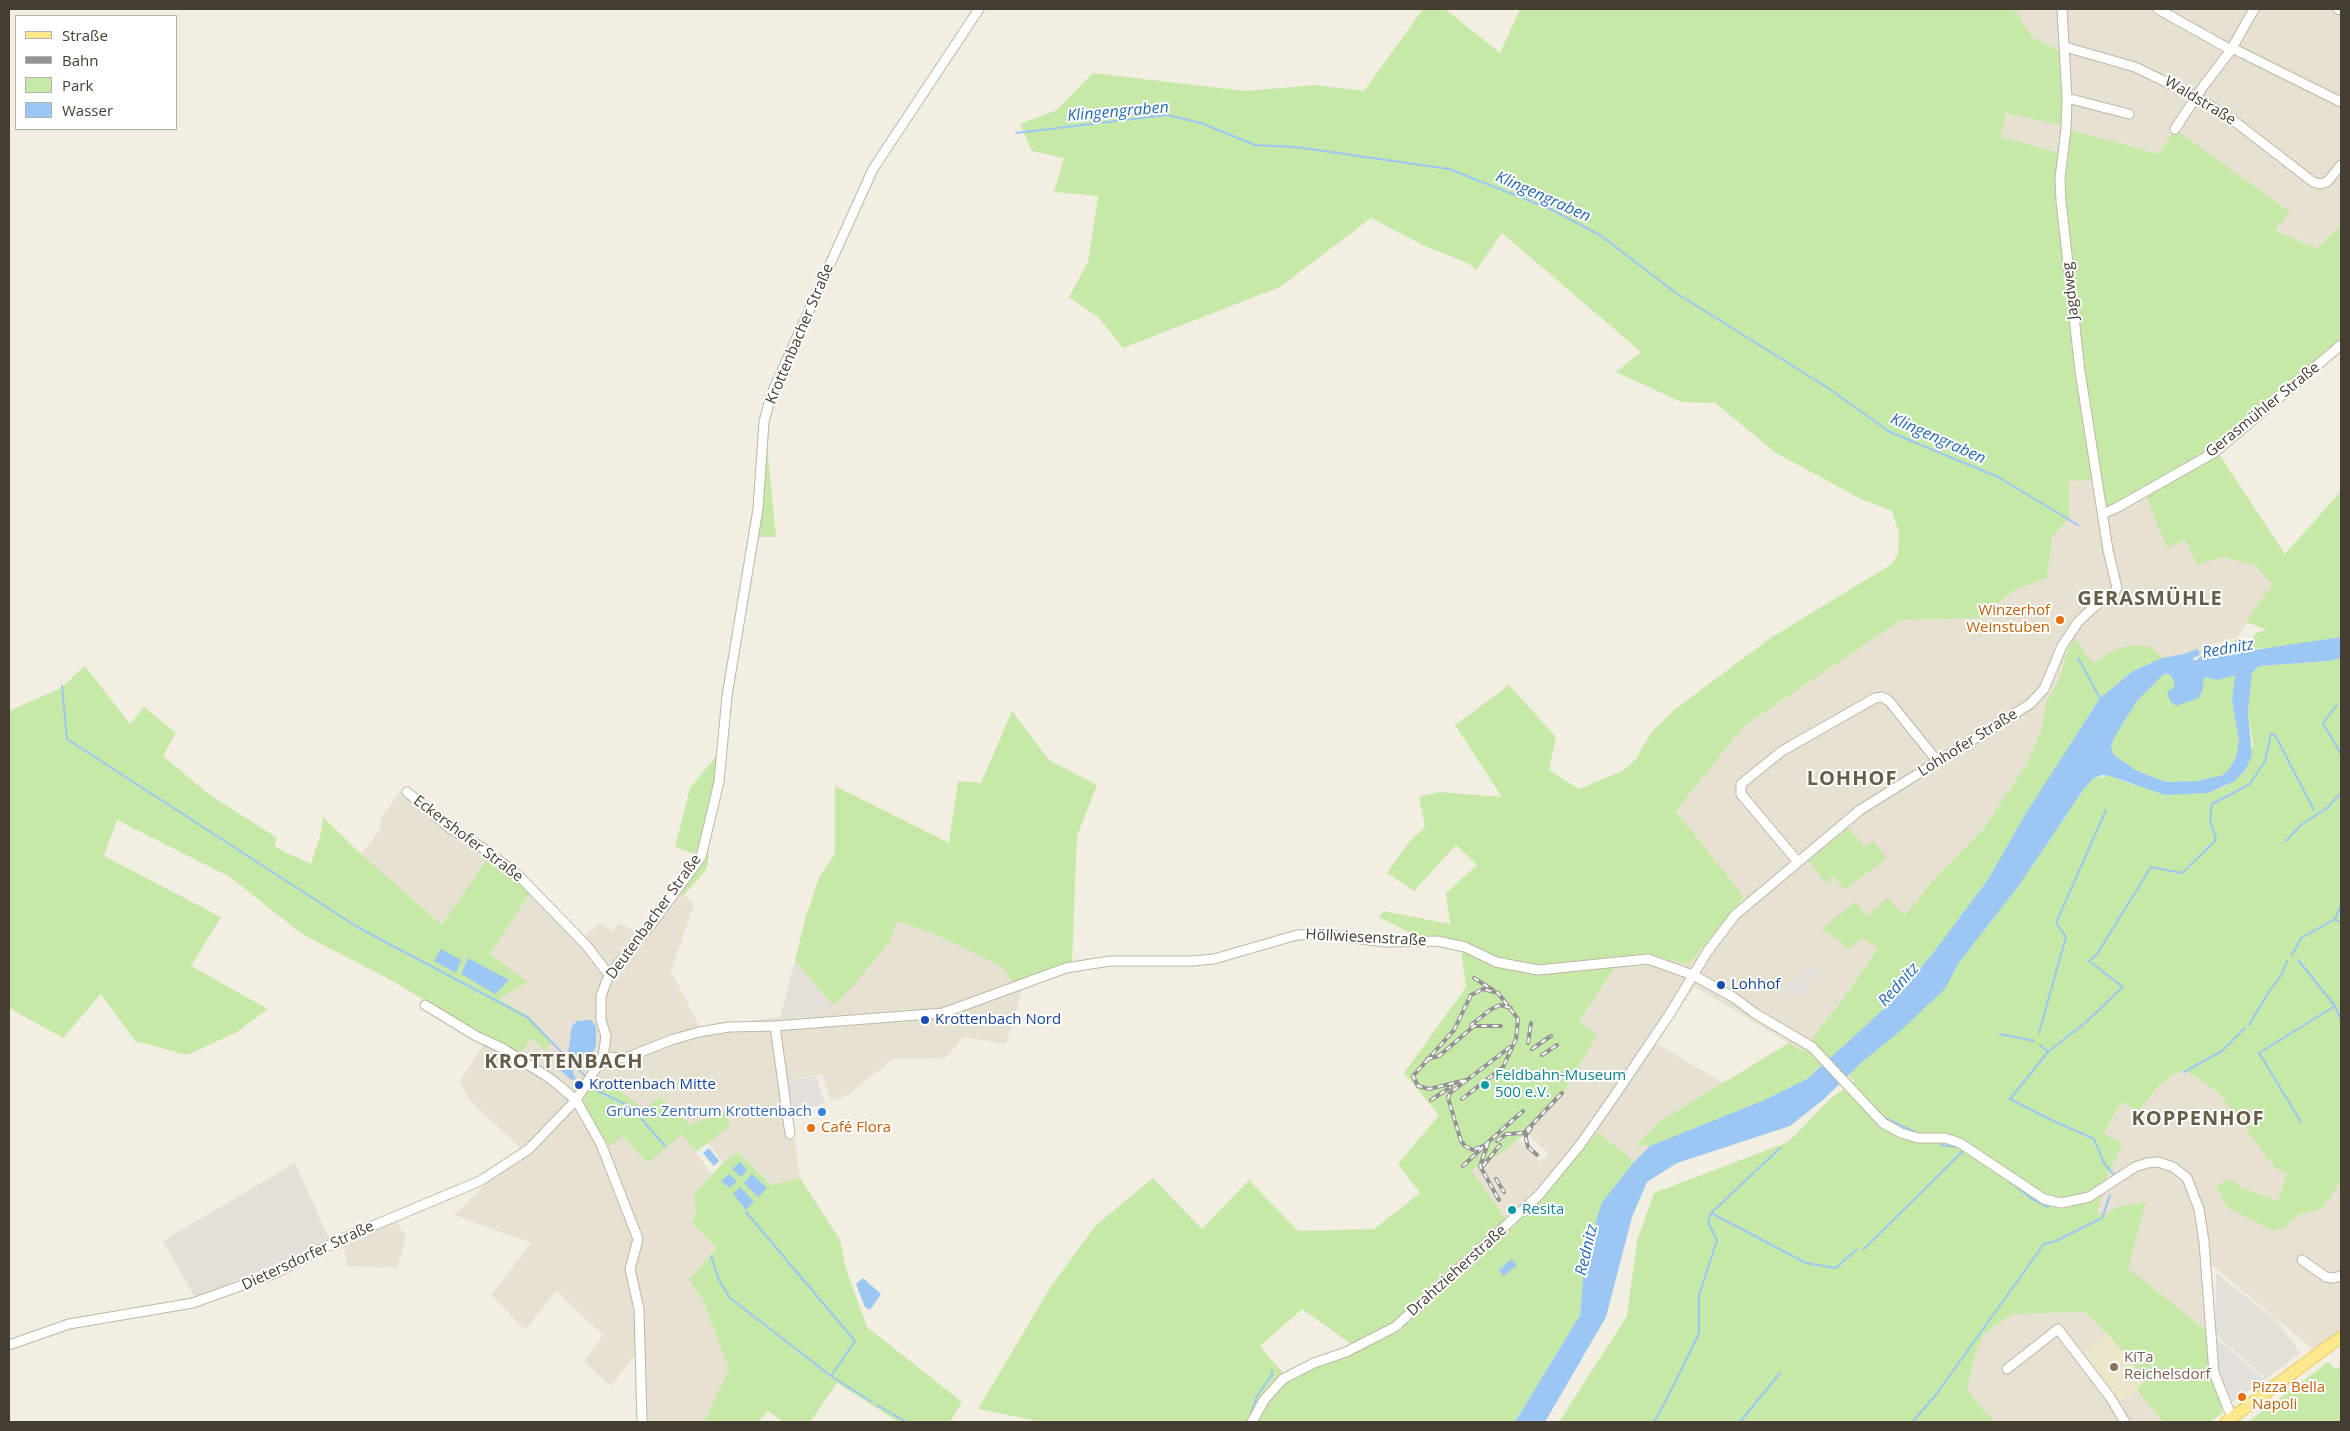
<!DOCTYPE html>
<html>
<head>
<meta charset="utf-8">
<style>
  body { margin:0 }
  #map { position:relative; width:2350px; height:1431px; overflow:hidden; background:#f2efe2; font-family:"Open Sans",sans-serif }
  canvas { display:block }
  .frame { position:absolute; inset:0; border:10px solid #443e32; pointer-events:none }
  .legend { position:absolute; left:15px; top:15px; width:162px; height:115px; box-sizing:border-box; background:#fff; border:1px solid #b4b2ad; margin:0; padding:6px 9px; list-style:none; font-size:15px; color:#443e32 }
  .legend li { display:flex; align-items:center; gap:10px; height:25px }
  .legend b { width:25px; border:1px solid #b4b2ad }
</style>
</head>
<body>
<div id="map">
<canvas width="2350" height="1431"></canvas>
<div class="frame"></div>
<ul class="legend">
<li><b style="height:6px;background:#ffe98e"></b>Straße</li>
<li><b style="height:6px;background:#939393"></b>Bahn</li>
<li><b style="height:14px;background:#c6e9a8"></b>Park</li>
<li><b style="height:14px;background:#9ac7f3"></b>Wasser</li>
</ul>
</div>
<script>
const g = document.querySelector('canvas').getContext('2d');
g.lineJoin = 'round';
function fill(path, color) { g.fillStyle = color; g.fill(path, 'evenodd'); }
const toPath = rows => new Path2D(rows.map(r => 'M' + r).join(''));
function trace(path, color, width, dash) { g.strokeStyle = color; g.lineWidth = width; g.lineCap = dash ? 'butt' : 'round'; g.setLineDash(dash || []); g.stroke(path); }
function write(font, color, halo, rows, align = 'center') {
  g.font = font + ' "Open Sans",sans-serif'; g.lineWidth = 4; g.setLineDash([]); g.textBaseline = 'middle'; g.strokeStyle = halo; g.fillStyle = color; for (const [text, x, y, turn = 0] of rows) {
    g.save(); g.translate(x, y); g.rotate((+turn || 0) * Math.PI / 180); g.textAlign = isNaN(turn) ? turn : align; if (halo) g.strokeText(text, 0, 0); g.fillText(text, 0, 0); g.restore();
  }
}
const residential = toPath([
  [2014,9,2341,9,2341,225,2317,249,2274,229,2290,212,2175,130,2160,154,2071,130,2067,155,2001,137,2006,113,2062,126,2060,51,2032,37],
  [2095,480,2146,496,2185,540,2198,564,2222,557,2256,566,2272,584,2237,638,2203,646,2206,652,2198,657,2189,653,2162,658,2152,647,2114,650,2093,665,2074,638,2066,655,2058,682,2046,702,2041,732,2026,765,1985,827,1934,879,1879,946,1843,999,1802,1051,1694,986,1656,1043,1725,1084,1660,1121,1638,1145,1650,1146,1634,1162,1598,1132,1512,1228,1470,1170,1502,1153,1518,1139,1540,1162,1548,1154,1528,1134,1564,1092,1597,1035,1579,1023,1620,959,1651,954,1688,965,1744,898,1676,811,1744,726,1901,620,1981,618,2012,591,2046,578,2052,537,2069,518,2069,481],
  [400,792,489,856,442,925,361,854,380,830,381,818],
  [531,892,585,936,600,923,613,931,619,923,640,933,676,894,684,895,694,904,671,971,700,1027,780,1017,814,1018,833,1005,853,986,889,943,896,921,930,932,1003,967,1013,984,1022,990,1006,1044,963,1037,946,1058,893,1059,845,1097,831,1101,822,1074,787,1081,800,1178,771,1185,738,1152,723,1163,708,1143,728,1127,690,1125,661,1097,644,1109,598,1076,584,1097,608,1145,623,1136,683,1134,712,1175,694,1194,696,1216,717,1248,689,1280,702,1298,729,1369,704,1422,647,1422,637,1353,611,1386,584,1362,603,1335,556,1291,525,1330,491,1295,531,1243,454,1215,522,1149,469,1100,460,1081,487,1039,529,1016,499,999,527,982,490,954],
  [2185,1070,2218,1092,2276,1169,2287,1172,2278,1201,2240,1187,2232,1179,2217,1185,2284,1228,2298,1215,2323,1208,2341,1181,2341,1331,2315,1351,2203,1258,2207,1331,2128,1268,2118,1207,2107,1214,2097,1214,2106,1178,2123,1144,2104,1133,2122,1101,2137,1112,2158,1088,2175,1073],
  [396,1221,406,1237,397,1268,347,1266,343,1242],
  [2084,1312,2108,1334,2136,1390,2163,1422,1994,1422,1967,1390,1976,1351,1984,1334,2012,1314]
]);
const industrial = toPath([
  [795,961,833,1005,814,1018,780,1017],
  [295,1163,330,1241,195,1298,163,1241],
  [2216,1273,2278,1322,2300,1353,2266,1379,2215,1334]
]);
const education = toPath([
  [2108,1334,2146,1381,2119,1403,2082,1354]
]);
const green = toPath([
  [1423,9,1445,9,1500,53,1520,9,2014,9,2032,37,2060,51,2063,126,2006,113,2001,137,2060,153,2056,180,2069,233,2065,183,2071,130,2159,154,2175,129,2290,212,2275,230,2317,249,2341,225,2341,341,2219,454,2285,554,2341,491,2341,637,2290,646,2253,649,2227,646,2237,638,2252,640,2256,633,2267,630,2246,622,2272,584,2256,566,2222,557,2198,565,2185,540,2167,548,2146,496,2103,512,2095,480,2069,481,2069,518,2052,537,2047,578,2012,591,1981,618,1901,620,1744,726,1676,811,1744,897,1688,965,1651,954,1620,959,1579,1022,1597,1035,1564,1092,1528,1134,1518,1139,1502,1153,1471,1170,1512,1228,1598,1132,1634,1162,1602,1202,1585,1256,1580,1315,1515,1422,1043,1422,978,1409,1050,1288,1096,1225,1153,1178,1202,1229,1249,1180,1298,1231,1374,1229,1420,1193,1398,1164,1439,1115,1404,1073,1466,987,1460,942,1418,937,1379,917,1383,911,1450,924,1446,893,1477,865,1456,845,1414,891,1387,873,1410,841,1425,827,1419,797,1439,792,1502,797,1455,725,1509,685,1556,737,1549,770,1579,789,1624,770,1635,760,1652,732,1674,710,1772,637,1892,564,1898,554,1899,533,1892,511,1861,499,1776,453,1715,403,1681,402,1616,372,1641,352,1502,233,1476,270,1469,264,1423,245,1371,218,1280,287,1123,348,1099,318,1069,297,1088,262,1098,196,1054,192,1064,158,1032,151,1020,124,1057,110,1093,73,1245,91,1316,85,1364,91],
  [1302,1309,1351,1344,1389,1332,1289,1380,1260,1346],
  [767,445,776,537,756,537],
  [2074,637,2093,664,2114,650,2131,645,2152,647,2162,658,2133,671,2100,698,2026,813,1987,881,1933,953,1886,1007,1807,1079,1762,1101,1650,1146,1637,1145,1660,1121,1789,1043,1802,1051,1843,999,1878,948,1861,938,1850,949,1822,929,1855,902,1867,916,1888,898,1904,916,1934,879,1985,827,2026,765,2041,732,2046,702,2058,682,2066,655],
  [2341,658,2341,1181,2323,1208,2298,1215,2284,1228,2274,1231,2227,1207,2216,1185,2232,1179,2240,1187,2278,1201,2287,1172,2276,1169,2218,1092,2185,1070,2175,1073,2158,1087,2137,1112,2122,1101,2104,1133,2123,1144,2106,1178,2097,1214,2107,1214,2118,1207,2146,1202,2128,1268,2207,1331,2211,1372,2223,1413,2210,1422,2163,1422,2136,1389,2146,1380,2108,1334,2084,1312,2012,1314,1984,1334,1976,1351,1967,1390,1994,1422,1559,1422,1627,1316,1637,1241,1654,1193,1788,1142,1830,1099,1854,1082,1848,1075,1945,989,1958,964,2020,884,2083,790,2094,778,2110,776,2133,785,2208,793,2221,788,2235,781,2246,769,2253,744,2248,713,2252,673,2259,666,2329,661],
  [85,666,130,724,144,707,176,733,163,756,210,795,276,837,275,847,311,864,320,836,323,817,361,854,442,925,489,856,515,875,531,892,490,954,528,982,499,999,529,1016,552,1041,545,1050,531,1038,519,1056,389,979,302,934,230,877,117,820,104,856,221,917,191,966,268,1009,237,1032,187,1055,135,1041,101,994,63,1038,9,1008,9,711,61,688],
  [2165,673,2170,675,2173,679,2176,687,2203,689,2204,677,2235,675,2232,701,2239,741,2236,757,2229,769,2223,775,2196,781,2166,782,2137,771,2114,755,2111,746,2114,738,2137,701],
  [1012,711,1049,760,1097,785,1077,836,1072,963,1013,984,1003,967,930,932,897,921,889,943,853,986,833,1005,795,961,805,919,819,878,835,854,835,786,949,843,958,781,981,783],
  [717,755,715,786,704,834,695,854,675,847,690,788],
  [1848,828,1864,847,1873,841,1887,858,1844,890,1834,876,1826,883,1809,861],
  [709,834,708,864,706,870,684,895,676,894],
  [599,1076,644,1109,660,1097,690,1125,726,1112,729,1127,696,1152,682,1134,648,1163,623,1136,609,1146,587,1112,584,1097],
  [738,1152,771,1185,800,1178,840,1240,846,1269,867,1327,962,1402,950,1422,899,1422,837,1383,810,1422,784,1422,768,1411,758,1422,704,1422,729,1369,702,1298,689,1280,717,1248,691,1222,696,1216,694,1194,723,1163],
  [2328,1362,2336,1369,2341,1365,2341,1422,2248,1422]
]);
const parking = toPath([
  [1813,966,1819,973,1808,982,1809,989,1799,996,1792,997,1780,989,1787,981,1792,983],
  [816,1076,825,1103,793,1114,787,1081],
  [2219,1340,2265,1380,2232,1402,2218,1370,2216,1343]
]);
const water = toPath([
  [2341,637,2341,658,2329,661,2259,666,2252,673,2248,713,2252,755,2246,769,2235,781,2208,793,2165,795,2110,776,2102,775,2094,778,2083,790,2020,884,1958,964,1945,989,1900,1031,1861,1063,1824,1099,1790,1126,1677,1163,1647,1182,1632,1217,1606,1317,1545,1422,1515,1422,1580,1315,1585,1256,1602,1202,1634,1162,1650,1146,1762,1101,1807,1079,1886,1007,1933,953,1987,881,2026,813,2100,698,2133,671,2162,658,2189,653,2195,661,2201,656,2210,657,2209,653,2212,648,2227,646,2254,650],
  [2165,673,2170,675,2173,679,2175,687,2167,692,2170,701,2176,706,2199,698,2203,689,2204,677,2218,680,2235,675,2232,701,2239,741,2236,757,2229,769,2223,775,2196,781,2166,782,2137,771,2114,755,2111,746,2114,738,2137,701],
  [441,949,461,960,456,973,434,961],
  [468,958,509,980,495,994,461,974],
  [591,1020,596,1027,596,1045,592,1055,585,1060,568,1053,572,1026,577,1021],
  [563,1061,572,1069,576,1080,570,1079,558,1068],
  [709,1148,719,1161,714,1166,703,1153],
  [740,1162,747,1170,741,1177,732,1169],
  [729,1174,737,1181,730,1188,721,1181],
  [752,1174,767,1188,758,1197,744,1183],
  [740,1187,754,1201,746,1210,733,1194],
  [1511,1259,1517,1265,1504,1276,1499,1270],
  [863,1278,881,1294,870,1310,865,1307,856,1284]
]);
const stream = toPath([
  [1016,133,1167,115,1201,123,1255,145,1296,147,1449,169,1548,208,1600,235,1676,293,1828,388,1890,432,1998,477,2078,525],
  [2078,658,2100,698],
  [62,686,67,739,359,928,527,1017,585,1076],
  [2337,705,2323,723,2341,754],
  [2286,841,2301,825,2327,808,2341,793],
  [2335,919,2341,923],
  [2292,955,2301,938,2335,919,2341,906],
  [2298,960,2335,1006,2341,1020],
  [2249,1025,2270,990,2281,976,2287,961],
  [2039,1033,2066,937,2056,923,2106,810],
  [2000,1034,2034,1041],
  [2040,1045,2048,1052],
  [2184,1072,2222,1051,2245,1028],
  [592,1088,631,1107,665,1146],
  [1883,1117,1917,1133],
  [2301,1122,2259,1053,2335,1006],
  [1941,1145,1955,1147],
  [2114,1175,2104,1163,2094,1139,2045,1117,2010,1099,2048,1052,2085,1023,2123,987,2089,961,2097,954,2151,867,2182,873,2214,842,2216,838,2210,820,2212,804,2250,784,2265,761,2271,734,2275,735,2314,810],
  [2005,1178,2032,1199,2048,1207],
  [746,1212,855,1341,831,1376],
  [1711,1213,1806,1263,1836,1268,1857,1249],
  [1864,1249,1964,1150],
  [711,1256,719,1280,730,1298,831,1376,872,1402],
  [877,1405,906,1422],
  [1250,1417,1257,1396,1272,1375,1272,1371],
  [1654,1422,1673,1387,1699,1333,1699,1295,1717,1240,1708,1222,1711,1213,1780,1148],
  [1740,1422,1780,1373],
  [1912,1422,1935,1396,2044,1244,2056,1241,2102,1218,2110,1195]
]);
const canal = toPath([
  [2184,658,2196,653]
]);
const minor = toPath([
  [2158,9,2231,50],
  [2338,9,2341,10],
  [2065,47,2135,67,2197,97,2238,124,2313,182,2320,184,2327,182,2341,165],
  [2232,48,2341,102],
  [2067,98,2129,114],
  [2175,129,2202,88,2231,50,2254,9],
  [2103,514,2118,507,2215,452,2341,345],
  [407,792,451,829,483,848,517,874,587,946,609,975],
  [1798,862,1741,794,1741,784,1782,751,1875,698,1882,697,1889,701,1938,762],
  [425,1005,476,1036,502,1048,551,1079,576,1100,601,1144,638,1239,630,1269,639,1309,642,1422],
  [775,1026,790,1134],
  [603,1057,626,1058,671,1040,699,1032,729,1027,775,1026,943,1013,1066,968,1110,961,1192,961,1214,959,1297,935,1322,934,1385,942,1437,941,1465,947,1496,962,1538,970,1648,959,1693,975,1733,997,1756,1014,1812,1047,1883,1123,1901,1133,1918,1138,1945,1138,1960,1143,2044,1199,2061,1203,2089,1197,2135,1167,2147,1163,2158,1162,2173,1167,2187,1178,2199,1209,2204,1242,2214,1373,2232,1418],
  [2302,1260,2326,1277,2334,1278,2341,1276],
  [9,1345,69,1324,193,1303,276,1273,339,1240,480,1181,529,1149,576,1100,603,1057,606,1036,601,1020,601,996,609,975,650,926,701,857,719,782,727,696,758,509,764,422,771,395,873,169,979,9],
  [2007,1369,2058,1329,2110,1397,2125,1422],
  [1252,1422,1264,1400,1283,1379,1314,1363,1346,1352,1395,1327,1539,1195,1580,1145,1613,1098,1671,1012,1707,952,1735,915,1860,810,2030,704,2044,689,2062,646,2078,622,2095,606,2113,594,2117,588,2108,550,2080,371,2061,201,2060,178,2066,129,2067,98,2062,9]
]);
const major = toPath([
  [2226,1422,2341,1337]
]);
const rail = toPath([
  [1474,978,1493,990],
  [1474,1023,1471,1025,1490,1010,1500,1005,1511,1008],
  [1528,1043,1531,1023],
  [1510,1047,1450,1093,1448,1098,1461,1141,1465,1146,1473,1150,1485,1145,1523,1111],
  [1532,1049,1551,1036],
  [1542,1055,1557,1045],
  [1427,1059,1439,1056,1474,1026,1501,1026],
  [1462,1099,1503,1067,1516,1039,1518,1019,1498,993,1483,989,1471,995,1454,1030,1413,1076,1418,1086,1429,1089,1466,1080],
  [1431,1100,1451,1087],
  [1531,1128,1526,1135,1526,1139,1528,1147,1537,1155],
  [1497,1141,1506,1134,1524,1133,1562,1093],
  [1488,1143,1480,1166,1499,1200],
  [1463,1166,1483,1147],
  [1483,1166,1500,1145],
  [1496,1179,1504,1192]
]);
const markers = [
  [2060,620,5,"#e8710a"],
  [1721,985,5,"#1a4fb4"],
  [925,1020,5,"#1a4fb4"],
  [579,1085,5,"#1a4fb4"],
  [1485,1085,5,"#0f9aa8"],
  [822,1112,5,"#3f7fe0"],
  [811,1128,5,"#e8710a"],
  [1512,1210,5,"#0f9aa8"],
  [2114,1367,5,"#8d6e63"],
  [2242,1397,5,"#e8710a"]
];
const streetNames = [
  ["Waldstraße",2200,101,31],
  ["Jagdweg",2071,291,-96],
  ["Krottenbacher Straße",800,334,-67],
  ["Gerasmühler Straße",2263,410,-39],
  ["Lohhofer Straße",1968,743,-32],
  ["Eckershofer Straße",468,839,37],
  ["Deutenbacher Straße",654,917,-54],
  ["Höllwiesenstraße",1366,938,3],
  ["Dietersdorfer Straße",308,1256,-25],
  ["Drahtzieherstraße",1457,1271,-42]
];
const foodNames = [
  ["Winzerhof",2050,611,"right"],
  ["Weinstuben",2050,628,"right"],
  ["Café Flora",821,1128],
  ["Pizza Bella",2252,1388],
  ["Napoli",2252,1405]
];
const transitNames = [
  ["Lohhof",1731,985],
  ["Krottenbach Nord",935,1020],
  ["Krottenbach Mitte",589,1085]
];
const cultureNames = [
  ["Feldbahn-Museum",1495,1076],
  ["500 e.V.",1495,1093],
  ["Resita",1522,1210]
];
const shopNames = [
  ["Grünes Zentrum Krottenbach",812,1112]
];
const educationNames = [
  ["KiTa",2124,1358],
  ["Reichelsdorf",2124,1375]
];
const waterNames = [
  ["Klingengraben",1118,112,-5],
  ["Klingengraben",1543,197,24],
  ["Klingengraben",1938,439,24],
  ["Rednitz",2228,649,-10],
  ["Rednitz",1899,985,-48],
  ["Rednitz",1587,1250,-77]
];
const districtNames = [
  ["GERASMÜHLE",2150,599],
  ["LOHHOF",1852,779],
  ["KROTTENBACH",564,1062],
  ["KOPPENHOF",2198,1119]
];
fill(residential, '#e6e1d0');
fill(industrial, '#e4dfd7');
fill(education, '#ece6cb');
fill(green, '#c6e9a8');
fill(parking, '#e2e0db');
fill(water, '#9ac7f3');
trace(stream, '#9ac7f3', 2);
trace(canal, '#9ac7f3', 7);
trace(minor, '#beb7a4', 11);
trace(major, '#e9ca59', 13);
trace(minor, '#fff', 9);
trace(major, '#ffe98e', 11);
trace(rail, '#939393', 4);
trace(rail, '#fff', 2, [5.5]);
for (const [x, y, r, color] of markers) { const dot = new Path2D(); dot.arc(x, y, r, 0, 2 * Math.PI); g.fillStyle = color; g.fill(dot); trace(dot, '#fff', 2); }
write('15px', '#443e32', '#fff', streetNames);
write('15px', '#c56008', '#fff', foodNames, 'left');
write('15px', '#164399', '#fff', transitNames, 'left');
write('15px', '#0d838f', '#fff', cultureNames, 'left');
write('15px', '#366cbe', '#fff', shopNames, 'right');
write('15px', '#785e54', '#fff', educationNames, 'left');
write('italic 16px', '#276cb4', '#fff', waterNames);
g.letterSpacing = '1px';
write('bold 20px', '#675d49', '#fff', districtNames);
g.letterSpacing = '0px';
</script>
</body>
</html>
